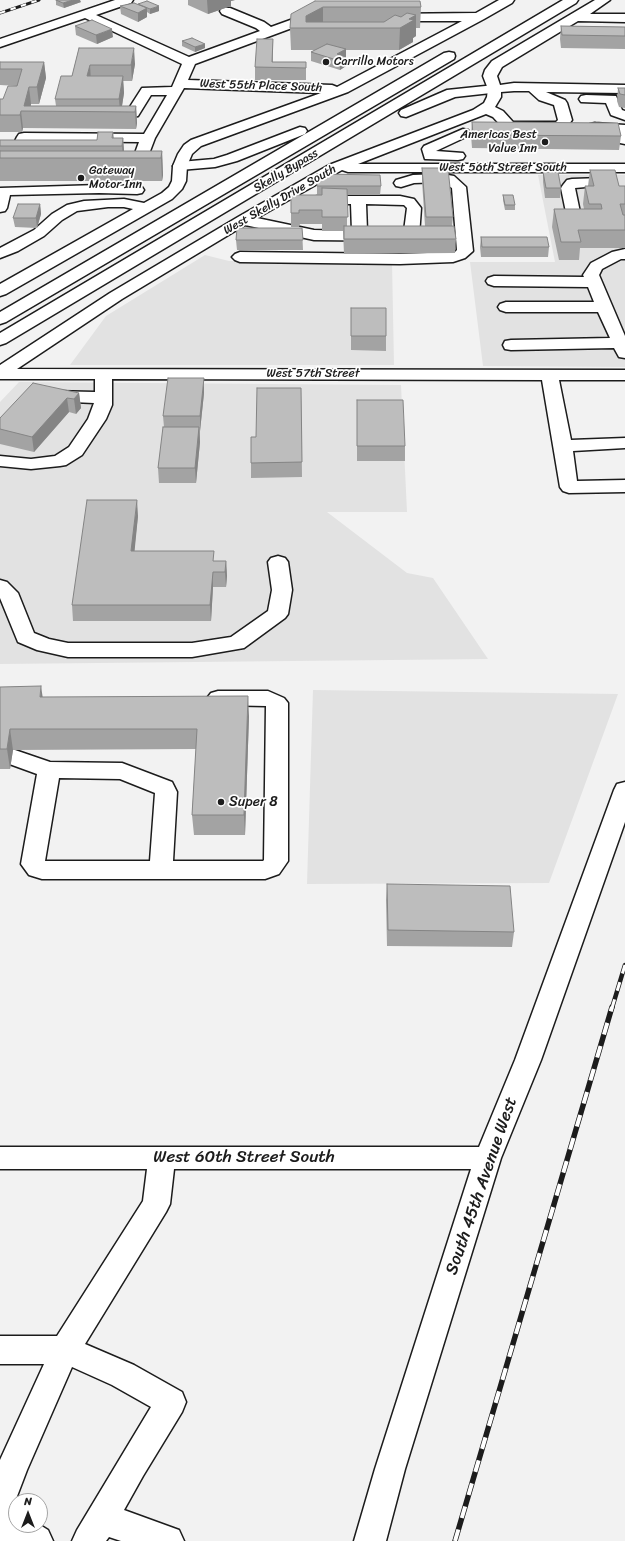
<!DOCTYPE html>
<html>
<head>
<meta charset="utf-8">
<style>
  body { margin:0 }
  #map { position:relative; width:625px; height:1541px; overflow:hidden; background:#f2f2f2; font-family:Sriracha,sans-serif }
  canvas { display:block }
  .north { position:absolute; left:8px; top:1493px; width:40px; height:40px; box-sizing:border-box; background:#fff; border:1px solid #a4a4a4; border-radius:50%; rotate:0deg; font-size:11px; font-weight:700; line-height:16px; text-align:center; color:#1c1c1c }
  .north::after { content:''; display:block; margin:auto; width:14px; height:18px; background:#1c1c1c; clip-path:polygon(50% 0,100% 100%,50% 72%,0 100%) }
</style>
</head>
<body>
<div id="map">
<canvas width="625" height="1541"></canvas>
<div class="north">N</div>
</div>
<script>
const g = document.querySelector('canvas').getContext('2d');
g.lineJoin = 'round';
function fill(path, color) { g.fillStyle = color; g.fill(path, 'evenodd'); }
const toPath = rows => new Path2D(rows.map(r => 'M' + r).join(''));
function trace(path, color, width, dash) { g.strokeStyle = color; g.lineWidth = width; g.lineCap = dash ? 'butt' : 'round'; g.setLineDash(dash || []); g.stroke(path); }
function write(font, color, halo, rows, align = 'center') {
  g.font = font + ' Sriracha,sans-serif'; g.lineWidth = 3.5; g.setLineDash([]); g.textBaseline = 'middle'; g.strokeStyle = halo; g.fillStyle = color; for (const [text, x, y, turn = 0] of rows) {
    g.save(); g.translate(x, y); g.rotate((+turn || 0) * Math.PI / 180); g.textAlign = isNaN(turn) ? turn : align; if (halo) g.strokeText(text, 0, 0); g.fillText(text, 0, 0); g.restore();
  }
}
const built = toPath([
  [538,175,625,175,625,367,483,366,470,262,555,262],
  [205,255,229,261,392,262,394,365,70,365,106,316],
  [19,382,401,385,407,512,327,512,407,573,433,578,488,659,0,664,0,402],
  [313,690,618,694,549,883,307,884]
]);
const minor = toPath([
  [115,0,133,0,131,3,96,15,189,57,260,31,256,28,222,14,220,11,222,8,230,8,264,22,271,27,307,14,322,15,324,18,322,21,308,22,195,64,188,80,332,85,337,87,462,21,391,21,387,20,385,17,387,14,476,13,499,0,514,0,512,3,484,19,348,92,201,146,192,154,187,166,186,181,182,189,172,199,6,294,0,296,0,284,133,209,124,207,108,207,77,211,62,220,44,236,18,251,0,258,0,248,34,230,52,214,67,205,84,201,124,199,144,203,162,193,169,187,172,181,173,166,178,154,184,145,191,140,321,93,184,88,155,138,144,167,142,170,137,171,132,170,130,167,139,142,29,141,24,150,19,151,14,150,12,147,17,137,19,134,24,133,144,134,167,95,151,95,138,116,133,117,128,116,126,113,142,88,172,87,182,64,85,18,0,47,0,39,115,0],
  [595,0,610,0,590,14,625,14,625,22,578,21,502,67,497,76,500,85,514,83,625,85,625,93,546,92,565,100,567,103,572,120,565,129,509,130,504,129,493,117,486,114,358,164,625,164,625,172,348,172,342,170,257,218,314,230,352,231,351,204,318,204,313,203,311,200,313,197,318,196,400,196,414,199,421,208,419,236,416,239,411,241,314,240,245,225,122,299,17,369,625,370,625,380,559,380,571,440,625,438,625,448,573,451,577,481,625,480,625,492,569,493,563,491,560,487,542,380,112,379,112,405,106,419,82,455,66,465,60,466,31,469,0,466,0,456,31,459,55,456,69,447,88,419,94,403,50,401,44,400,41,396,44,392,50,391,95,392,95,379,0,379,0,365,110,293,238,217,329,165,473,110,484,103,487,97,488,89,483,76,485,70,492,61,595,0],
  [514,91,529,91,539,100,554,105,558,120,556,122,513,122,503,111,495,107,501,97,501,92,514,91],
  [366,204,404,205,407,208,404,231,367,231,366,204],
  [586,95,616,96,622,110,625,111,625,120,611,115,606,103,581,102,579,99,581,96,586,95],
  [595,123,625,125,625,144,620,143,616,132,590,130,588,127,590,124,595,123],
  [463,129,468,130,470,133,468,136,436,151,463,153,465,156,463,159,458,160,425,159,422,149,424,146,463,129],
  [442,174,454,176,466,187,473,251,465,258,453,262,400,264,240,262,235,260,232,257,235,254,240,252,400,254,455,252,457,250,452,188,442,182,414,183,401,187,396,186,394,183,396,180,413,175,442,174],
  [602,178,607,179,609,182,607,185,575,188,581,217,579,220,574,221,569,220,567,217,561,188,563,185,567,180,572,179,602,178],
  [99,185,137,186,142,187,144,190,142,193,137,194,99,193,10,195,7,208,5,211,0,212,0,188,99,185],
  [625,249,625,259,621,259,602,269,599,275,625,336,625,358,619,357,614,348,511,350,505,349,503,345,505,341,511,340,610,338,598,312,506,312,500,310,498,307,500,304,506,302,594,302,588,287,494,286,488,284,486,281,488,278,494,276,584,277,583,275,591,263,612,252,625,249],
  [278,556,285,558,288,562,292,590,288,614,285,618,244,648,192,657,68,657,37,650,18,642,0,598,0,580,7,582,18,593,34,633,49,639,68,643,192,643,231,637,268,611,272,590,268,562,271,558,278,556],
  [218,691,268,691,284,698,288,703,288,861,279,874,265,879,42,879,29,875,21,864,37,774,4,762,1,757,4,752,12,749,50,762,122,763,172,782,177,792,173,861,263,861,264,860,266,706,218,705,211,703,207,698,211,693,218,691],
  [59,778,120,779,155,793,150,861,45,861,59,778],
  [625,782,625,822,541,1060,501,1158,405,1469,386,1541,354,1541,375,1469,471,1169,174,1169,170,1204,166,1212,85,1344,134,1365,182,1392,186,1402,182,1412,143,1476,124,1510,179,1530,184,1541,121,1541,109,1537,106,1541,72,1541,77,1530,151,1407,112,1385,72,1367,27,1470,11,1512,16,1514,16,1525,40,1525,48,1530,53,1541,0,1541,0,1460,44,1364,0,1364,0,1336,57,1336,143,1201,147,1169,0,1169,0,1147,479,1147,515,1060,614,790,617,784,625,782]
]);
const highway = toPath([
  [563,0,578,0,576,3,6,343,0,345,0,333,563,0],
  [449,52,454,53,455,56,454,59,6,322,0,324,0,312,444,53,449,52],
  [495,85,500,86,502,89,500,92,455,97,406,117,401,116,399,113,401,110,447,90,495,85],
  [300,127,305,128,307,131,305,134,237,161,215,167,180,170,175,169,173,166,175,163,180,162,214,159,227,155,300,127]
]);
const railFar2 = toPath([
  [0,13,39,0]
]);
const railFar1 = toPath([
  [612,1008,625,965]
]);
const rail = toPath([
  [455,1541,612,1007]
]);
const wall = toPath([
  [56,0,81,2,64,8,56,5],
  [188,0,235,0,231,1,231,6,208,14,188,5],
  [315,1,421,7,420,28,416,28,416,36,413,38,413,42,399,50,346,50,346,66,340,70,311,61,311,52,315,50,291,50,290,28],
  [138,4,159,11,150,14,147,12,147,17,138,22,121,14,120,6],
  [75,26,113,37,97,44,76,35],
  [561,26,625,27,625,49,561,48,560,39],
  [273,39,273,62,306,62,306,80,255,80,255,67],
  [182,41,205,44,205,48,195,52,182,46],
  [79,48,135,64,132,81,123,81,124,93,122,106,136,106,137,123,136,129,23,128,22,132,0,132,0,101,3,99,17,86,0,85,0,62,44,62,46,78,39,104,31,104,31,106,56,106,55,99,72,76],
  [618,88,625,88,625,108,619,107,617,101],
  [472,122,621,136,619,150,472,148,471,135],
  [113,132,114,138,123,138,124,151,162,151,163,175,162,181,0,181,0,140,97,140],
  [422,168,453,217,452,226,456,239,455,253,344,254,343,231,322,231,322,224,300,224,299,227,291,227,291,213,322,195,317,195,317,174,381,186,380,195,347,195,347,226,425,226,422,181],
  [590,170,619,186,625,186,625,248,580,248,579,260,559,260,552,227,554,209,584,209,583,204,585,186,588,186],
  [543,172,561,188,560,198,545,198,543,182],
  [503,195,515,205,515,210,505,210,503,200],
  [40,204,41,214,37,228,15,227,13,218],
  [302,228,303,250,237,250,236,240],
  [481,237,549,247,548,257,481,257,480,247],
  [351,308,386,336,386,351,351,350],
  [301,388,302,477,251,478,251,463,256,437],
  [79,393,81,408,76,414,69,412,34,452,0,444,0,418],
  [204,393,200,431,200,442,196,483,159,483,158,468,164,427,163,416],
  [357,400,405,446,405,461,357,461],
  [138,516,134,551,214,561,226,561,227,576,226,587,213,587,211,621,73,621,72,605],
  [0,687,43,697,249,716,245,835,194,835,192,815,196,749,13,750,10,769,0,769],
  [387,884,514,932,512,947,387,946,386,900]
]);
const shadedWall = toPath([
  [73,0,80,0,81,2,64,8,63,3],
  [207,0,235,0,231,1,231,6,208,14],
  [159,6,159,11,150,14,150,9],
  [323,7,323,28,306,28,306,16],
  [147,8,147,17,138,22,138,13],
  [416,15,416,36,413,38,413,42,399,50,400,28,409,19],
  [112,29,113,37,97,44,96,35],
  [205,44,205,48,195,52,195,47],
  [134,48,135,64,132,81,131,65],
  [346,49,346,66,340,70,340,61,337,54],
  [44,62,46,78,39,104,37,87],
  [90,65,91,81,87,76],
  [123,76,124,93,121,112,120,112,119,99],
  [29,87,31,104,29,111,24,106],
  [136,106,137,123,136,129,135,112],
  [21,111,23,128,22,132,20,115],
  [123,138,124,151,123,158,122,146],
  [162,151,163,175,162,181,161,158],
  [40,204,41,214,37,228,36,218],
  [204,378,204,393,200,431,200,416],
  [79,393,81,408,76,414,74,399],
  [67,398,69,412,34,452,32,437],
  [199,427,200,442,196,483,195,468],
  [137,500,138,516,133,567,131,551],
  [226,561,227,576,226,587,225,572],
  [213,572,213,587,211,621,210,605],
  [41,686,44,706,40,697],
  [248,696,249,716,245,835,244,815],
  [10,729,13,750,10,769,7,749]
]);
const building = toPath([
  [56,0,73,0,63,3,56,0],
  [147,1,159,6,150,9,138,4,147,1],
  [315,1,420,1,421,7,323,7,306,16,306,22,384,22,395,15,401,17,407,13,416,15,409,19,414,20,400,28,290,28,291,14,315,1],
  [134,3,147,8,138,13,120,6,134,3],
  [92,20,112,29,96,35,75,26,92,20],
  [561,26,625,27,625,36,562,35,561,26],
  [192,38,205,44,195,47,182,41,192,38],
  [257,39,273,39,272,62,306,62,306,68,255,67,257,39],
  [327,44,346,49,337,54,346,57,340,61,311,52,327,44],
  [79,48,134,48,131,65,90,65,87,76,123,76,119,99,55,99,61,76,72,76,79,48],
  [0,62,44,62,37,87,29,87,24,106,136,106,135,112,21,111,20,115,0,115,0,99,3,99,8,86,17,86,22,69,0,69,0,62],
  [618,88,625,88,625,95,620,94,618,88],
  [472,122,618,123,621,136,473,135,472,122],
  [98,132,113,132,112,138,123,138,122,146,0,146,0,140,97,140,98,132],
  [0,151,162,151,161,158,0,158,0,151],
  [422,168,448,168,453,217,426,217,422,168],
  [590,170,615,170,619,186,625,186,625,204,620,204,623,215,625,215,625,230,578,230,581,242,561,242,554,209,602,209,601,204,589,204,585,186,594,186,590,170],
  [543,172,558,172,561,188,546,188,543,172],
  [317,174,380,175,381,186,317,186,317,174],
  [322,188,347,189,348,217,322,217,322,210,299,210,299,213,291,213,291,195,322,195,322,188],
  [503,195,513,195,515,205,505,205,503,195],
  [18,204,40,204,36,218,13,218,18,204],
  [344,226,454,226,456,239,344,239,344,226],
  [237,228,302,228,303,240,236,240,237,228],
  [481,237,547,237,549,247,482,247,481,237],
  [351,308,386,308,386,336,351,336,351,308],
  [168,378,204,378,200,416,163,416,168,378],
  [33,383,79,393,74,399,67,398,32,437,0,429,0,418,33,383],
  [257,388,301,388,302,462,251,463,251,437,256,437,257,388],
  [357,400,403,400,405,446,357,446,357,400],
  [163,427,199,427,195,468,158,468,163,427],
  [87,500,137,500,131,551,214,551,213,561,226,561,225,572,213,572,210,605,72,605,87,500],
  [41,686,40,697,248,696,244,815,192,815,197,729,10,729,7,749,0,749,0,687,41,686],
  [387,884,510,886,514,932,388,930,387,884]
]);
const markers = [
  [326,62,4,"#1c1c1c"],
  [545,142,4,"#1c1c1c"],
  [81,178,4,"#1c1c1c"],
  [221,802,4,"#1c1c1c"]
];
const farPoinames = [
  ["Carrillo Motors",334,62],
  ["Americas Best",537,135,"right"],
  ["Value Inn",537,149,"right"],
  ["Gateway",89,171],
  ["Motor Inn",89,185]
];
const farStreetnames = [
  ["West 55th Place South",261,86,2],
  ["West 56th Street South",503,168],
  ["Skelly Bypass",286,171,-31],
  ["West Skelly Drive South",280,200,-30],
  ["West 57th Street",313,374]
];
const poiNames = [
  ["Super 8",229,802]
];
const nearStreetnames = [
  ["West 60th Street South",244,1158],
  ["South 45th Avenue West",482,1186,-71]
];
fill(built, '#e2e2e2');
trace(minor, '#1c1c1c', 3);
trace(highway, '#1c1c1c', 3);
fill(minor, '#fff');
fill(highway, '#fff');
trace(railFar2, '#1c1c1c', 3);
trace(railFar1, '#1c1c1c', 4.5);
trace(rail, '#1c1c1c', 5.5);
trace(railFar2, '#fff', 2, [5.5]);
trace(railFar1, '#fff', 3, [9]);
trace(rail, '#fff', 4, [12]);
fill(wall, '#a3a3a3');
fill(shadedWall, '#848484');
fill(building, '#bdbdbd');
trace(building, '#848484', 1);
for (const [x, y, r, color] of markers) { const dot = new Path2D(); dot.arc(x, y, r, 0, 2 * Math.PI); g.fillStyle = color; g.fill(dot); trace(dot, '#fff', 1.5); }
write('12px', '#1c1c1c', '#fff', farPoinames, 'left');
write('12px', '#1c1c1c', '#fff', farStreetnames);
write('14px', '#1c1c1c', '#fff', poiNames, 'left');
write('17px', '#1c1c1c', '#fff', nearStreetnames);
</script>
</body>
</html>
